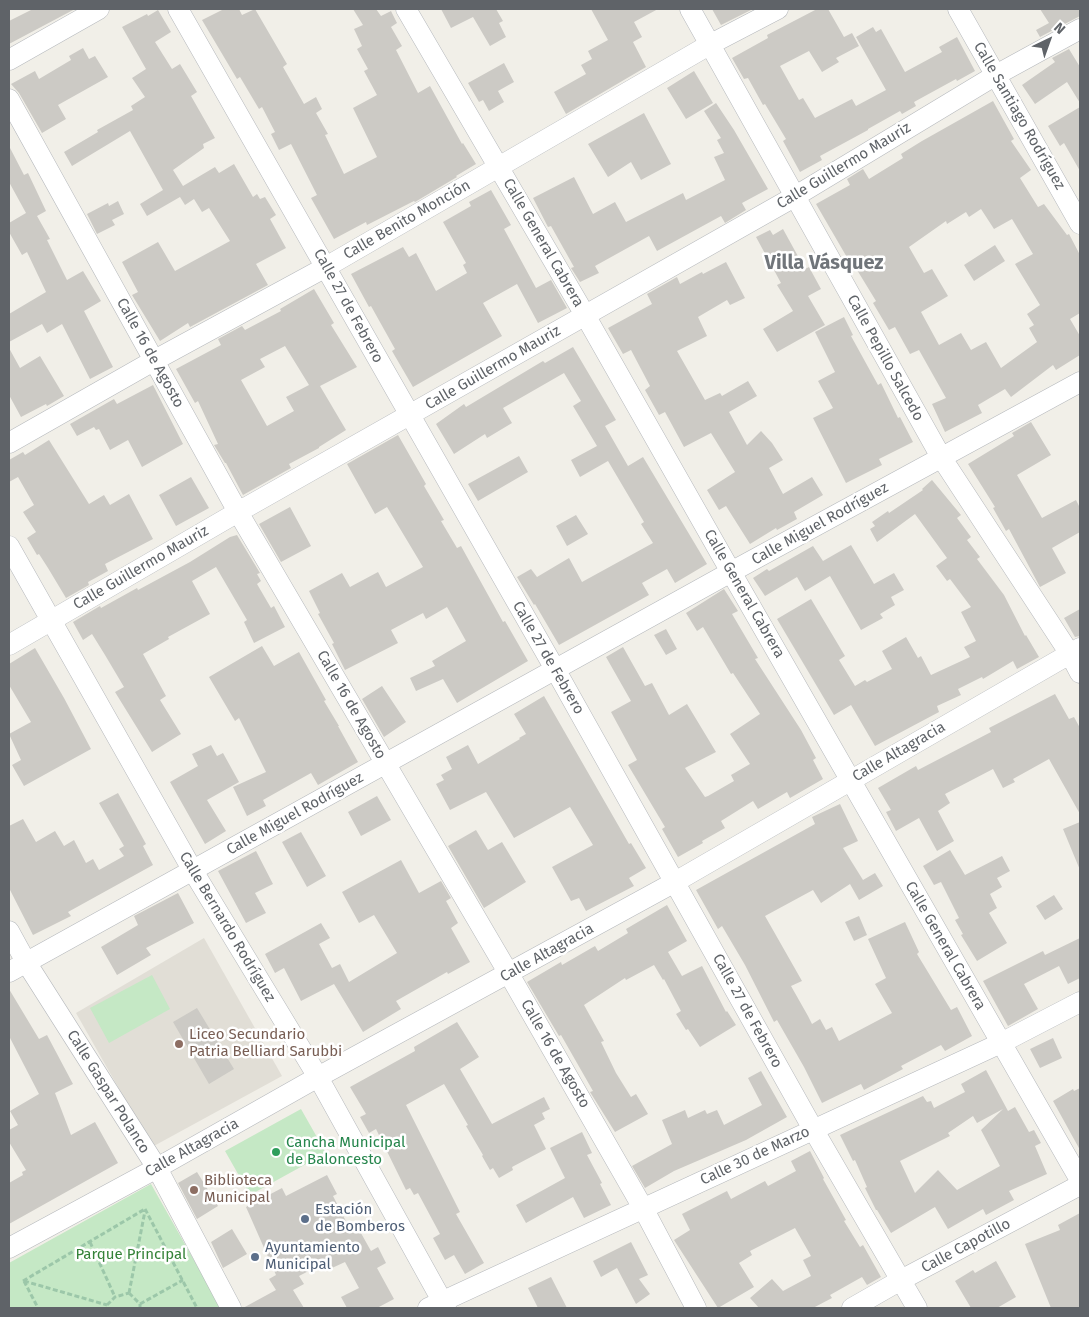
<!DOCTYPE html>
<html>
<head>
<meta charset="utf-8">
<style>
  body { margin:0 }
  #map { position:relative; width:1089px; height:1317px; overflow:hidden; background:#f1efe8; font-family:"Fira Sans",sans-serif }
  canvas { display:block }
  .frame { position:absolute; inset:0; border:10px solid #5f6368; pointer-events:none }
  .north { position:absolute; left:1024px; top:15px; width:50px; height:50px; -webkit-text-stroke:4px #fff; paint-order:stroke; rotate:42deg; font-size:14px; font-weight:700; line-height:20px; text-align:center; color:#5f6368 }
  .north::after { content:''; display:block; margin:auto; width:18px; height:22px; background:#5f6368; clip-path:polygon(50% 0,100% 100%,50% 72%,0 100%) }
</style>
</head>
<body>
<div id="map">
<canvas width="1089" height="1317"></canvas>
<div class="frame"></div>
<div class="north">N</div>
</div>
<script>
const g = document.querySelector('canvas').getContext('2d');
g.lineJoin = 'round';
function fill(path, color) { g.fillStyle = color; g.fill(path, 'evenodd'); }
const toPath = rows => new Path2D(rows.map(r => 'M' + r).join(''));
function trace(path, color, width, dash) { g.strokeStyle = color; g.lineWidth = width; g.lineCap = dash ? 'butt' : 'round'; g.setLineDash(dash || []); g.stroke(path); }
function write(font, color, halo, rows, align = 'center') {
  g.font = font + ' "Fira Sans",sans-serif'; g.lineWidth = 5; g.setLineDash([]); g.textBaseline = 'middle'; g.strokeStyle = halo; g.fillStyle = color; for (const [text, x, y, turn = 0] of rows) {
    g.save(); g.translate(x, y); g.rotate((+turn || 0) * Math.PI / 180); g.textAlign = isNaN(turn) ? turn : align; if (halo) g.strokeText(text, 0, 0); g.fillText(text, 0, 0); g.restore();
  }
}
const education = toPath([
  [204,938,282,1076,152,1147,76,1013]
]);
const green = toPath([
  [152,975,170,1009,109,1043,90,1008],
  [301,1109,326,1153,250,1195,225,1151],
  [151,1184,221,1308,9,1308,9,1263]
]);
const building = toPath([
  [33,9,75,9,9,44,9,21],
  [224,9,239,9,242,15,255,9,287,64,283,67,304,104,316,97,322,109,316,113,328,134,325,135,344,174,377,157,353,108,377,95,364,71,368,69,357,49,362,46,354,29,363,25,353,9,376,9,381,16,391,11,397,23,391,27,402,46,396,50,418,93,430,86,462,144,463,143,476,164,456,176,457,177,415,202,414,201,367,225,366,222,334,239,311,198,317,195,291,144,279,150,271,134,275,132,262,107,259,109,240,77,237,79,202,20],
  [441,9,496,9,503,21,499,23,506,37,490,46,473,17,451,28],
  [591,9,658,9,634,22,642,37,633,42,646,67,566,114,554,92,586,74,581,65,592,59,588,51,608,40],
  [712,9,753,9,721,25],
  [817,9,828,9,844,37,852,33,859,46,836,58,839,62,822,72,809,51,780,66,799,100,803,98,815,118,852,99,856,106,886,90,856,37,873,27,876,32,881,29,905,72,942,52,939,47,957,37,975,71,957,81,956,79,914,102,916,106,902,114,900,111,868,129,868,130,820,156,822,160,800,172,783,141,786,139,765,104,763,105,748,78,744,79,732,58,768,38,767,35],
  [1040,9,1080,9,1080,16,1040,37,1036,30,1049,23],
  [158,10,171,32,155,42,172,69,180,64,197,92,191,96,215,138,203,144,204,148,173,170,183,186,215,167,219,173,234,164,253,197,257,194,260,199,265,197,276,215,270,219,286,248,256,264,268,285,190,327,188,323,160,341,132,295,138,292,122,262,158,242,175,271,230,241,209,208,202,212,194,199,185,205,180,197,147,216,140,204,163,190,130,131,72,166,64,152,98,132,97,130,133,110,131,106,145,97,132,78,146,69,122,27,147,14,148,16],
  [83,48,89,59,95,56,108,77,58,105,66,119,42,133,19,93,11,84,35,71,39,79,71,60,69,56],
  [1069,49,1080,67,1080,103,1067,82,1035,104,1022,85,1055,62,1052,58],
  [504,63,514,82,498,91,504,102,489,111,483,100,479,102,468,83],
  [694,71,713,103,686,119,667,88],
  [993,101,1014,139,1011,141,1031,170,1020,178,1038,207,1044,204,1067,235,1069,234,1080,255,1080,313,1070,319,1080,336,1080,355,1056,370,1053,365,1011,397,1005,389,978,405,982,413,945,432,932,404,946,398,919,350,910,354,895,327,889,330,873,303,876,301,854,265,852,266,816,204,850,185,847,179,863,169,869,179,903,158,901,154,922,141],
  [981,209,994,229,1012,219,1033,254,1015,264,1040,305,1027,314,1034,325,1029,328,1037,342,1001,368,986,342,971,350,961,333,939,345,921,312,948,296,932,269,924,273,909,247,946,221,947,224,966,212,969,217],
  [716,103,734,130,768,189,742,203,746,210,725,223,721,216,657,251,649,236,595,266,599,273,580,282,571,268,574,267,551,226,548,227,533,198,574,177,593,214,615,202,626,222,683,193,686,200,725,180,714,157,724,153,717,140,721,138,704,111],
  [1080,107,1080,171,1064,143,1060,146,1048,126],
  [644,113,671,164,641,180,631,162,608,177,588,144],
  [9,146,24,175,28,173,46,211,37,216,50,239,47,240,67,280,83,271,101,301,84,311,113,367,90,379,62,324,47,333,42,324,9,342,9,314,46,292,27,252,22,255,9,232,9,223,26,213,9,182],
  [491,190,511,225,504,229,536,288,551,280,567,308,538,323,517,284,483,303,502,336,413,387,392,351,395,349,371,306,369,307,351,274,403,247,409,257,416,253,436,291,467,273,463,265,466,263,443,222,471,206,469,202],
  [118,201,124,214,112,220,115,225,97,234,87,214,108,203,109,206],
  [783,229,805,269,809,267,821,289,808,296,825,325,777,352,763,329,793,311,777,285,781,283,756,237,770,230,773,235],
  [995,245,1005,261,974,281,964,265],
  [726,262,745,298,730,305,727,300,698,317,707,336,677,351,705,400,720,393,722,396,748,381,757,396,729,412,747,445,761,431,772,443,783,460,769,468,783,494,812,477,823,495,794,512,797,519,777,530,776,528,750,544,726,506,719,510,707,490,735,472,711,433,684,447,665,412,659,415,645,390,650,386,631,350,623,354,608,328,652,304,647,294,670,281,677,277,680,284,702,272,703,274],
  [314,289,334,323,331,325,357,367,320,386,346,430,319,447,319,448,289,464,291,468,243,495,226,463,225,463,214,445,218,444,198,401,195,403,176,369,221,345,218,339,242,326,245,330,281,311,280,309],
  [285,346,309,385,286,397,294,411,267,426,241,380,265,367,260,359],
  [844,317,853,335,851,336,878,385,881,383,898,418,900,417,913,442,879,459,882,465,846,483,813,418,833,408,818,381,835,372,815,332],
  [573,347,616,420,605,426,628,466,643,457,707,564,675,583,667,569,642,583,649,595,559,645,535,604,534,605,517,577,531,569,537,577,569,558,582,582,653,543,641,524,644,522,608,461,580,477,571,460,597,446,573,406,581,401,564,373,503,408,512,423,487,438,485,434,454,454,436,424,464,404,466,407,543,361,545,363],
  [9,348,20,368,40,356,64,396,47,406,46,404,21,417,9,395],
  [153,385,183,444,142,467,128,440,110,450,99,429,96,430,94,427,77,436,70,424,114,399,117,404],
  [1031,422,1051,455,1017,475,1042,518,1076,500,1080,508,1080,532,1052,548,1066,573,1040,587,1009,529,1006,531,993,508,995,507,968,464,1014,436,1012,433],
  [398,435,426,484,424,486,444,520,441,521,457,548,461,546,503,622,505,621,528,661,457,703,443,679,416,691,410,678,435,666,432,661,466,641,447,607,426,619,423,613,391,630,398,643,345,670,332,644,334,643,318,614,320,613,309,591,342,573,350,587,378,572,386,587,423,567,387,507,375,514,347,464],
  [49,440,89,504,104,495,110,505,129,494,153,539,105,564,108,571,88,582,89,585,66,598,48,568,39,554,37,555,27,538,36,532,23,512,34,505,18,477,9,482,9,460,23,452,25,455],
  [519,456,528,472,478,501,468,484],
  [191,477,209,508,176,526,159,495],
  [932,480,961,515,957,518,971,537,967,540,980,557,977,559,1004,595,1025,636,1026,635,1039,657,1017,669,1013,661,983,679,982,677,958,689,961,695,937,706,939,712,875,746,851,705,834,715,777,619,811,599,845,656,839,660,855,686,865,680,867,682,892,669,882,651,906,637,918,658,921,656,931,675,970,657,964,647,976,641,961,612,971,607,950,579,947,581,936,566,947,558,915,514,877,542,870,529,875,526,872,522,888,511,889,513,923,490,922,489],
  [290,507,311,546,281,562,259,524],
  [576,515,588,534,567,546,556,526],
  [237,535,260,573,257,574,261,581,257,584,271,608,274,606,285,627,254,643,244,622,247,620,216,567,192,581,210,614,168,637,169,639,143,654,166,696,160,700,181,734,152,752,115,692,124,687,105,655,92,634,83,640,73,622,100,606,101,608,137,588,138,590,190,562,230,537],
  [851,545,874,584,894,573,904,590,891,597,895,605,880,614,883,618,861,630,830,576,805,591,797,577,765,596,753,578,767,569,769,571,813,546,823,561],
  [724,589,738,611,732,614,758,658,755,659,801,730,816,758,813,760,823,779,790,798,787,792,758,809,753,801,721,821,725,828,702,841,703,843,678,857,662,829,665,827,628,765,637,760,611,712,631,701,606,657,623,647,645,686,652,683,669,715,687,704,716,752,685,768,705,797,708,796,734,781,731,775,750,764,730,734,760,714,733,673,731,674,703,627,697,631,686,613],
  [1080,609,1080,636,1075,637,1064,618],
  [666,629,677,649,666,655,654,635],
  [262,646,274,666,299,652,326,700,324,701,339,726,338,726,358,762,318,785,311,773,263,800,266,806,247,816,233,787,266,772,239,718,235,721,209,677],
  [35,648,64,698,91,749,24,786,12,765,21,760,9,734,31,722,9,685,9,664],
  [382,686,406,722,384,737,362,699],
  [1055,694,1069,719,1074,717,1080,728,1080,814,1049,759,1013,779,1015,782,1003,788,993,769,945,794,950,803,938,811,954,841,937,851,919,818,896,831,886,812,891,810,878,788,916,766,918,770,991,732,989,728],
  [544,696,629,844,631,843,646,868,629,878,634,886,586,911,579,898,571,901,552,867,593,845,570,807,514,838,486,792,450,810,436,784,444,780,441,775,452,769,446,757,468,745,478,764,520,739,519,738,526,734,514,714],
  [211,745,217,756,223,753,239,782,207,800,226,831,205,844,170,782,198,766,192,754],
  [118,793,146,844,143,846,153,865,68,912,71,916,33,935,9,888,9,826,23,819,36,842,55,831,64,846,74,840,86,863,93,859,99,870,124,856,119,849,124,846,99,803],
  [377,796,391,820,361,836,348,812],
  [840,804,858,841,843,848,863,880,875,873,883,886,859,900,850,884,821,903,813,890,765,916,802,981,791,986,808,1016,812,1024,820,1019,826,1030,832,1027,839,1041,892,1013,875,984,886,978,868,939,905,922,919,952,917,954,951,1010,957,1007,972,1036,945,1051,941,1045,901,1066,903,1069,864,1090,861,1084,822,1103,804,1067,777,1020,774,1022,745,965,722,926,718,929,696,890,815,824,812,817],
  [1080,822,1080,870,1063,829],
  [476,830,488,850,502,842,526,882,484,908,448,846],
  [301,832,326,876,307,887,282,842],
  [950,850,965,875,1002,856,1010,871,997,878,1002,887,990,894,997,908,989,913,1007,943,977,961,961,935,963,934,955,920,959,918,941,882,934,885,923,866],
  [256,851,273,884,255,893,266,913,246,923,218,871],
  [401,860,419,893,441,881,451,898,446,901,458,923,451,928,470,962,448,974,447,972,396,1001,401,1009,363,1032,334,984,301,1001,284,968,275,973,265,954,321,923,330,938,319,944,332,968,340,964,349,982,397,953,374,915,359,923,342,892],
  [178,893,194,923,146,948,151,955,117,975,101,947,138,925,134,916],
  [1054,895,1063,909,1045,920,1036,906],
  [667,905,687,941,668,952,682,976,702,966,726,1012,727,1011,736,1025,700,1047,688,1029,686,1030,676,1014,681,1011,664,979,663,980,654,965,626,980,625,978,584,1005,604,1041,601,1042,616,1073,631,1097,636,1094,648,1114,615,1132,590,1092,593,1091,561,1035,559,1036,527,982,561,962,562,965,595,946,598,951,628,933,626,929],
  [859,916,867,935,854,941,845,922],
  [1080,938,1080,978,1068,984,1059,966,1024,984,1038,1009,1008,1026,983,981,1043,951,1045,955],
  [9,989,39,1039,47,1035,73,1084,55,1093,71,1135,95,1122,118,1163,9,1224,9,1183,23,1175,22,1172,26,1170,9,1142,9,1130,18,1125,10,1111,39,1094,9,1036],
  [197,1008,234,1069,209,1084,173,1022],
  [457,1022,479,1057,460,1069,492,1124,544,1097,550,1109,542,1113,545,1119,534,1125,546,1149,512,1167,513,1170,499,1178,493,1168,490,1170,482,1156,483,1155,466,1126,468,1125,444,1084,406,1105,460,1212,456,1214,484,1263,465,1274,454,1255,445,1260,433,1238,440,1234,418,1193,414,1195,410,1188,406,1190,376,1129,369,1133,360,1117,366,1114,350,1087,415,1051,414,1047],
  [1053,1038,1062,1058,1040,1068,1030,1049],
  [986,1070,1008,1111,1015,1107,1029,1132,1034,1130,1041,1143,1035,1146,1047,1174,1009,1191,1014,1200,986,1215,983,1209,948,1229,935,1207,891,1233,877,1210,876,1210,865,1188,867,1187,855,1160,853,1161,840,1135,923,1096,927,1102,931,1101,934,1108,965,1092,961,1084],
  [1003,1109,981,1130,1000,1166,957,1190,938,1170,915,1193,900,1161,950,1136,948,1133,973,1116,977,1123],
  [761,1071,787,1117,746,1140,674,1171,645,1188,632,1166,672,1144,662,1120,685,1110,688,1118,705,1110,707,1114,717,1110,724,1125,762,1105,748,1078],
  [1080,1088,1080,1150,1053,1101,1073,1089,1074,1091],
  [582,1132,592,1153,587,1155,602,1183,600,1184,611,1205,584,1218,573,1197,526,1223,516,1205,565,1178,550,1148],
  [810,1151,824,1178,823,1179,846,1220,844,1221,860,1247,863,1245,881,1277,867,1285,862,1277,830,1295,832,1298,813,1308,759,1308,750,1298,772,1279,783,1291,811,1276,803,1260,811,1256,795,1228,750,1251,752,1255,739,1263,754,1287,718,1308,674,1240,690,1230,682,1214,727,1191,731,1199,765,1181,768,1186,796,1171,791,1161],
  [197,1172,218,1206,197,1219,178,1183],
  [327,1175,337,1194,333,1196,350,1229,357,1226,371,1251,378,1247,386,1263,377,1268,394,1299,377,1308,347,1308,341,1297,359,1288,345,1262,332,1268,328,1261,299,1276,304,1284,293,1290,304,1308,243,1308,276,1290,269,1279,276,1275,246,1207,282,1188,286,1196],
  [1080,1213,1080,1308,1051,1308,1025,1244,1060,1230,1058,1225],
  [232,1229,247,1254,223,1268,211,1242],
  [631,1242,648,1275,639,1279,650,1294,636,1304,617,1268,601,1277,593,1261],
  [996,1261,1016,1297,997,1308,971,1308,955,1281,973,1270,975,1273],
  [551,1277,567,1308,538,1308,528,1288]
]);
const path = toPath([
  [145,1209,197,1308],
  [90,1242,115,1297],
  [23,1281,145,1209],
  [24,1281,107,1305],
  [24,1281,38,1308],
  [129,1293,145,1211],
  [129,1293,140,1304,140,1308],
  [140,1304,183,1280],
  [107,1305,115,1297,129,1293]
]);
const street = toPath([
  [178,9,555,669,813,1129,917,1308],
  [406,9,585,315,731,572,1080,1180],
  [690,9,941,457,1070,654,1080,673],
  [958,9,1080,224],
  [9,60,99,9],
  [9,99,238,512,509,974,643,1208,696,1308],
  [9,443,155,360,326,267,709,45,778,9],
  [9,546,193,871,318,1077,446,1308],
  [9,645,238,512,794,197,996,75,1080,29],
  [9,931,26,962,157,1168,231,1308],
  [9,972,731,572,1080,382],
  [9,1248,157,1168,318,1077,675,882,1080,648],
  [428,1308,1001,1043,1080,1002],
  [852,1308,901,1280,1080,1185]
]);
const markers = [
  [179,1044,5,"#8d6e63"],
  [276,1152,5,"#2e9e5b"],
  [194,1190,5,"#8d6e63"],
  [305,1219,5,"#5c6f8a"],
  [255,1257,5,"#5c6f8a"]
];
const streetNames = [
  ["Calle Santiago Rodríguez",1019,116,60],
  ["Calle Guillermo Mauriz",844,166,-31],
  ["Calle Benito Monción",407,220,-30],
  ["Calle General Cabrera",543,243,60],
  ["Calle 27 de Febrero",348,306,61],
  ["Calle 16 de Agosto",150,353,61],
  ["Calle Pepillo Salcedo",885,358,61],
  ["Calle Guillermo Mauriz",493,368,-30],
  ["Calle Miguel Rodríguez",820,524,-29],
  ["Calle Guillermo Mauriz",141,568,-30],
  ["Calle General Cabrera",744,594,60],
  ["Calle 27 de Febrero",548,658,60],
  ["Calle 16 de Agosto",351,705,60],
  ["Calle Altagracia",899,752,-30],
  ["Calle Miguel Rodríguez",295,814,-29],
  ["Calle Bernardo Rodríguez",227,927,59],
  ["Calle General Cabrera",945,946,60],
  ["Calle Altagracia",547,953,-29],
  ["Calle 27 de Febrero",747,1011,61],
  ["Calle 16 de Agosto",555,1054,60],
  ["Calle Gaspar Polanco",108,1092,58],
  ["Calle Altagracia",192,1148,-29],
  ["Calle 30 de Marzo",755,1156,-25],
  ["Calle Capotillo",966,1246,-28]
];
const educationNames = [
  ["Liceo Secundario",189,1035],
  ["Patria Belliard Sarubbi",189,1052],
  ["Biblioteca",204,1181],
  ["Municipal",204,1198]
];
const leisureNames = [
  ["Cancha Municipal",286,1143],
  ["de Baloncesto",286,1160]
];
const serviceNames = [
  ["Estación",315,1210],
  ["de Bomberos",315,1227],
  ["Ayuntamiento",265,1248],
  ["Municipal",265,1265]
];
const parkNames = [
  ["Parque Principal",131,1255]
];
const districtNames = [
  ["Villa Vásquez",824,263]
];
fill(education, '#e1ded6');
fill(green, '#c5e8c5');
fill(building, '#cccac5');
trace(street, '#b5b8bc', 21);
trace(path, '#9cc7a9', 3, [5, 2.5]);
trace(street, '#fff', 20);
for (const [x, y, r, color] of markers) { const dot = new Path2D(); dot.arc(x, y, r, 0, 2 * Math.PI); g.fillStyle = color; g.fill(dot); trace(dot, '#fff', 2); }
write('15px', '#5f6368', '#fff', streetNames);
write('15px', '#785e54', '#fff', educationNames, 'left');
write('15px', '#27864d', '#fff', leisureNames, 'left');
write('15px', '#4e5e75', '#fff', serviceNames, 'left');
write('15px', '#348238', '#fff', parkNames);
write('bold 20px', '#70757a', '#fff', districtNames);
</script>
</body>
</html>
